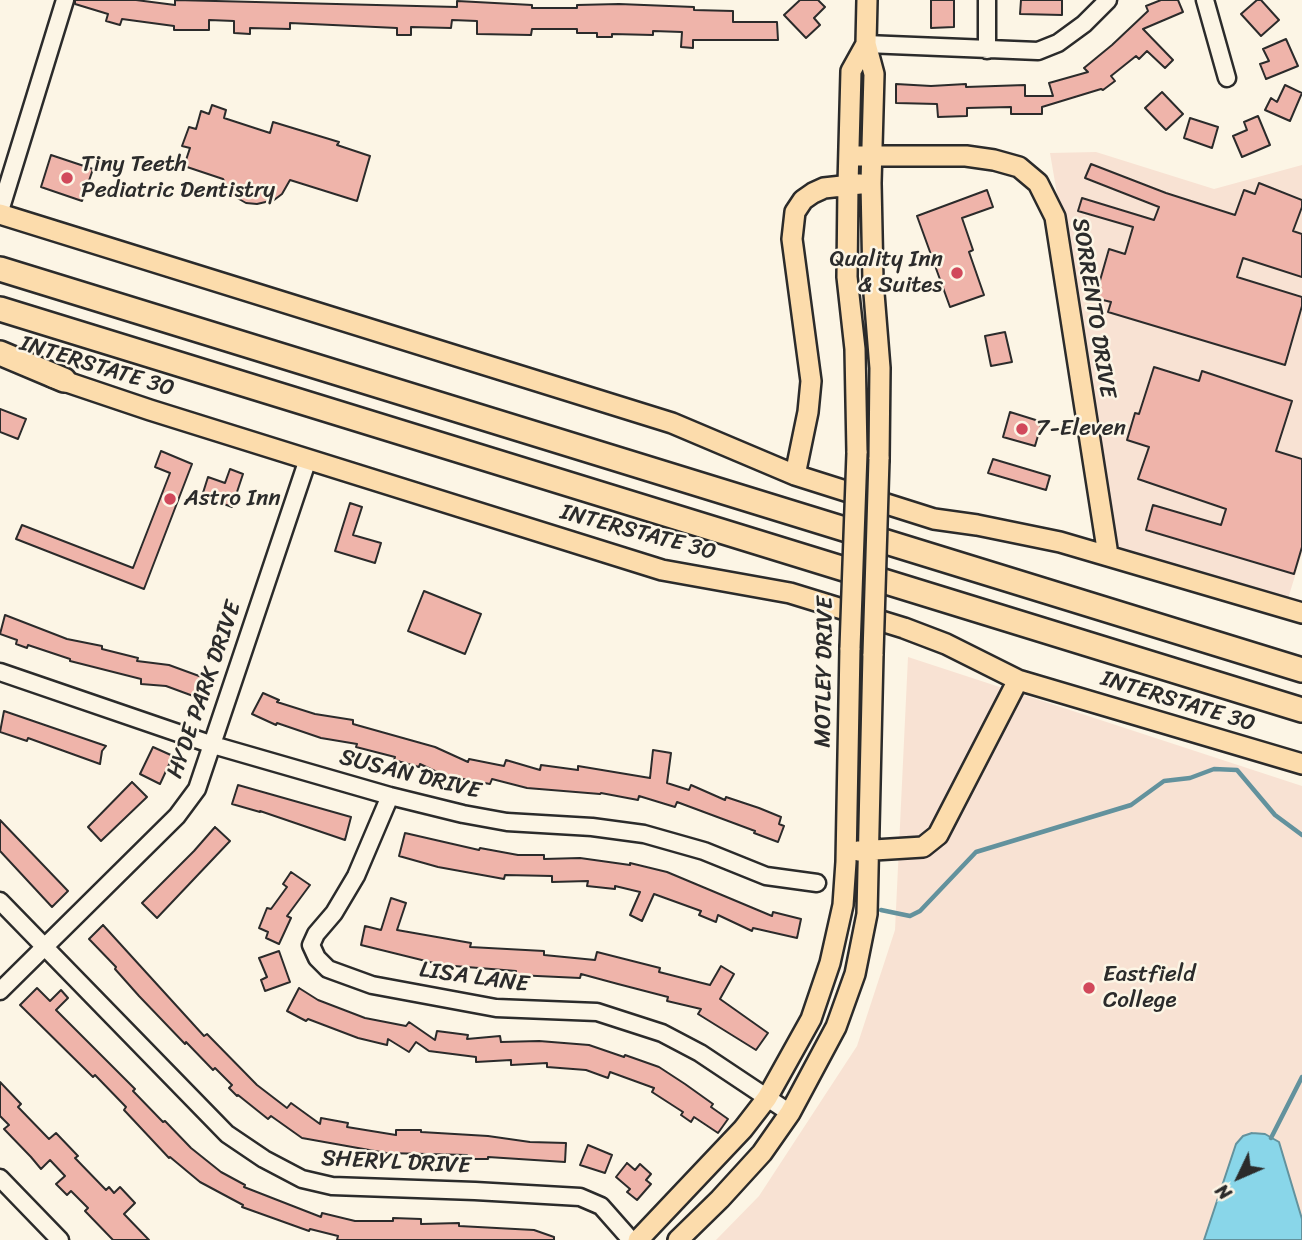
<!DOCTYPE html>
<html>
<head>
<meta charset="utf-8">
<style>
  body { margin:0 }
  #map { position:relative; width:1302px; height:1240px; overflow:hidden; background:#fcf5e5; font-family:Sriracha,sans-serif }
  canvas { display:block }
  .north { position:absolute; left:1204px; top:1142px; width:70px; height:70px; -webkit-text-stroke:5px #fcf5e5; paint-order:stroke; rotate:226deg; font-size:19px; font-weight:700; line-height:28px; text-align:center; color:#2b2b2b }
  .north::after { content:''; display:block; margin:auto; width:24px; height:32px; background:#2b2b2b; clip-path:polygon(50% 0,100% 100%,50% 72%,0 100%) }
</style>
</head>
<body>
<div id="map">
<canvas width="1302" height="1240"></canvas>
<div class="north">N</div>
</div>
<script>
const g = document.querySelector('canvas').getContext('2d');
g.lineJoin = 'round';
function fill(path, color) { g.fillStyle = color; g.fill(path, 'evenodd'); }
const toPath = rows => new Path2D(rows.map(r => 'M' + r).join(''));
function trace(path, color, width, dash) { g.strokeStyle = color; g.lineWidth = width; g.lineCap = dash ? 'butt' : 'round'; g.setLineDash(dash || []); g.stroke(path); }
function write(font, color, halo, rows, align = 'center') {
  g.font = font + ' Sriracha,sans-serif'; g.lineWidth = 5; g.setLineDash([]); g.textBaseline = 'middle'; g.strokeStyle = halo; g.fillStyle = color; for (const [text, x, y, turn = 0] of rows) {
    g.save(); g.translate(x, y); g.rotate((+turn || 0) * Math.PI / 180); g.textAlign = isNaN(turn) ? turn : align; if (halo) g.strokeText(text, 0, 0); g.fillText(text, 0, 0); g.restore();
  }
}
const built = toPath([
  [1096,152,1214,189,1302,165,1302,553,1287,602,1125,554,1120,549,1116,539,1050,153],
  [908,657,1302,786,1302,1240,716,1240,759,1196,857,1046,895,930]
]);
const water = toPath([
  [1252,1133,1265,1134,1279,1142,1302,1219,1302,1240,1204,1240,1236,1144,1243,1136,1252,1133]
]);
const stream = toPath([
  [881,910,910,916,920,911,976,852,1131,805,1164,781,1190,778,1214,769,1237,770,1275,815,1302,835],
  [1271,1138,1302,1077]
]);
const building = toPath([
  [75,0,136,0,175,5,175,0,457,7,457,1,532,5,532,8,577,8,577,5,619,4,694,7,694,10,733,11,733,22,777,22,778,40,693,40,693,48,681,47,682,32,653,31,653,35,612,34,612,37,597,37,597,33,577,33,577,29,532,29,531,35,477,34,477,21,452,20,451,28,411,27,411,35,397,35,397,28,290,23,290,29,250,28,250,34,234,33,234,21,209,20,209,30,174,30,174,26,122,19,120,25,106,21,108,14,75,4,75,0],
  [800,0,818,0,825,7,814,18,820,25,806,38,784,15,800,0],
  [931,0,954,0,954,27,931,28,931,0],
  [1021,0,1062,0,1062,15,1020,14,1021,0],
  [1161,0,1178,0,1183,12,1143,29,1173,60,1165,68,1147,51,1139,59,1136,56,1111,76,1115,81,1103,90,1101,89,1042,107,1042,114,1011,114,1011,107,967,108,967,116,938,117,937,104,896,103,896,84,931,86,966,84,966,87,1025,85,1025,96,1053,96,1049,83,1088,72,1084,68,1112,45,1148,11,1146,6,1161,0],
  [1257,0,1261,0,1279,20,1261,36,1241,14,1257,0],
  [1286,39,1298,66,1266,79,1260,64,1269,61,1263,49,1286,39],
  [1285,85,1302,93,1290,121,1265,110,1271,98,1277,102,1285,85],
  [1162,92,1183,114,1166,130,1145,108,1162,92],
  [212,105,226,110,224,118,270,133,273,122,339,142,337,145,370,156,357,201,290,180,282,194,274,200,257,204,246,203,232,195,223,179,184,166,190,148,182,146,189,127,196,129,201,111,209,114,212,105],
  [1258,116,1270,145,1242,157,1233,136,1247,130,1244,122,1258,116],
  [1190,118,1218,127,1212,148,1184,138,1190,118],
  [51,155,93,169,82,201,41,187,51,155],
  [1091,164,1166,193,1235,215,1244,190,1255,194,1259,183,1302,200,1302,207,1293,231,1302,234,1302,277,1243,258,1237,277,1302,297,1302,306,1285,365,1108,312,1111,302,1095,298,1109,249,1125,254,1133,227,1078,211,1082,198,1154,220,1159,207,1085,178,1091,164],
  [987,190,993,207,962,218,973,250,969,252,984,295,950,307,917,216,987,190],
  [1005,332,1012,362,991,366,985,336,1005,332],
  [1154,367,1199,381,1202,371,1292,401,1276,451,1302,459,1302,547,1294,574,1146,530,1153,505,1221,525,1226,509,1138,479,1149,447,1127,440,1135,413,1139,414,1154,367],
  [0,409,26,419,18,439,0,432,0,409],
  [1010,412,1042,422,1035,446,1003,437,1010,412],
  [161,451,192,464,144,589,16,539,22,525,133,568,170,473,155,467,161,451],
  [993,459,1050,476,1046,490,988,473,993,459],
  [230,469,243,474,232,507,202,496,208,477,225,483,230,469],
  [350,503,362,507,353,535,381,543,375,563,335,551,350,503],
  [424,591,481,614,465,654,408,631,424,591],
  [5,615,67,639,102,646,102,649,138,658,137,661,169,665,210,680,204,700,166,686,141,684,141,679,70,661,70,659,28,645,27,648,16,644,17,640,0,634,5,615],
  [263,693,279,700,277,702,315,714,353,720,353,724,435,747,468,762,469,759,504,766,506,760,540,770,541,765,578,770,578,766,650,778,653,750,671,753,667,783,689,790,691,785,725,800,726,797,759,808,781,817,779,824,784,826,778,842,754,833,755,831,677,802,675,807,639,796,638,800,601,793,600,794,527,788,492,779,490,784,452,777,452,779,420,764,419,767,394,760,395,757,356,747,357,744,321,738,277,723,276,725,252,714,263,693],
  [4,711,106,746,102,751,100,764,28,738,27,741,0,732,4,711],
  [153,747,173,756,160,784,140,774,153,747],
  [132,782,147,797,101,841,88,827,132,782],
  [238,785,351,817,345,840,260,811,260,812,232,804,238,785],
  [0,820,68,891,52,907,0,851,0,820],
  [215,827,230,841,157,918,142,903,194,851,215,827],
  [405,833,479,850,480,848,518,855,544,855,544,859,580,858,630,865,630,863,667,872,772,916,773,912,801,919,797,938,753,928,752,931,718,915,716,922,699,915,701,911,654,894,642,921,630,915,640,892,615,886,615,889,587,886,588,881,552,882,552,876,505,875,504,879,438,867,399,856,405,833],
  [291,872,310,885,287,916,291,918,279,944,266,938,268,932,259,928,267,908,271,909,287,887,283,884,291,872],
  [391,898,406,903,397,930,471,943,470,947,544,951,544,955,595,960,597,952,660,968,659,972,710,985,721,966,734,974,720,999,768,1033,756,1050,698,1014,701,1009,667,1001,668,997,618,984,581,974,580,978,516,975,516,971,442,965,361,945,365,926,381,930,391,898],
  [103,925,204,1036,207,1034,257,1085,287,1108,291,1103,320,1124,321,1118,348,1123,347,1127,396,1135,396,1130,421,1130,421,1132,488,1136,530,1142,566,1143,565,1162,488,1157,488,1159,467,1159,467,1155,386,1153,302,1138,271,1116,268,1119,238,1095,237,1096,229,1088,232,1085,215,1068,213,1070,186,1042,185,1044,139,996,115,969,116,967,89,939,103,925],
  [279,951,290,982,265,991,261,980,267,977,259,958,279,951],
  [37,988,50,1001,61,990,68,998,56,1010,135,1089,133,1091,163,1122,165,1121,191,1148,221,1172,245,1185,244,1187,321,1217,322,1213,355,1221,393,1221,393,1218,421,1219,421,1224,459,1223,459,1226,534,1230,554,1237,554,1240,337,1240,338,1236,310,1229,309,1231,242,1207,243,1205,200,1182,170,1157,169,1158,124,1110,126,1107,95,1075,93,1077,20,1005,37,988],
  [299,988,318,1000,365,1018,406,1026,409,1022,435,1040,437,1031,468,1035,467,1039,500,1036,501,1042,539,1041,589,1045,624,1057,625,1055,659,1067,685,1084,713,1104,711,1107,728,1119,718,1133,694,1117,691,1122,681,1115,683,1112,652,1092,654,1088,610,1072,608,1078,586,1070,547,1067,547,1063,511,1065,511,1060,476,1062,476,1057,429,1051,416,1042,409,1052,388,1039,387,1045,358,1038,308,1019,306,1021,287,1011,299,988],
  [0,1082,21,1104,18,1107,49,1139,56,1133,78,1156,75,1158,106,1190,109,1187,114,1193,120,1187,135,1203,124,1214,149,1240,113,1240,85,1211,88,1208,71,1191,67,1195,56,1184,65,1176,50,1160,41,1169,31,1157,4,1129,9,1125,0,1116,0,1082],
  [588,1145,612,1155,605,1173,580,1165,588,1145],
  [627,1163,635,1170,640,1164,651,1174,646,1180,651,1184,637,1200,627,1192,630,1189,616,1177,627,1163]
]);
const minor = toPath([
  [987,0,987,50],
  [1205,0,1227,78],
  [866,44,1038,51,1058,43,1084,24,1108,0],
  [0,211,65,0],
  [0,672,213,745,390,796,463,814,507,822,592,827,644,834,704,851,766,876,817,883],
  [390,796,356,876,334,913,316,934,311,945,317,958,328,969,372,985,496,1008,597,1012,662,1033,700,1053,790,1113],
  [0,901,227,1134,264,1159,302,1179,332,1186,475,1191,580,1197,601,1206,631,1240],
  [0,991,177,816,197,789,308,459],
  [0,1178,60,1240]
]);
const major = toPath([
  [867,0,866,44,874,74,871,183,873,281,880,368,879,459],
  [849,156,966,156,994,160,1019,167,1038,183,1055,217,1108,555],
  [0,214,672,423,795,475,934,519,977,525,1060,542,1302,613],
  [52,377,150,410,662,570,790,593,904,628,946,644,1018,680,1302,764],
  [857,453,855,349,847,277,848,185,851,71,866,44],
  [795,475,808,412,811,381,792,239,795,212,803,200,813,193,824,188,860,184],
  [858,851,923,847,938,835,1018,680],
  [638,1240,743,1129,767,1098,811,1019,830,963,843,905,846,862,850,648],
  [678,1240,720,1199,762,1153,790,1113,836,1027,855,974,867,914,873,654]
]);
const highway = toPath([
  [0,269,1302,670],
  [0,309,1302,710],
  [0,353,64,380]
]);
const majorBridge = toPath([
  [850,648,857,453],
  [873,654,879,459]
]);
const markers = [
  [67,178,7,"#d1495b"],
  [957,273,7,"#d1495b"],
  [1022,429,7,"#d1495b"],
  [170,499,7,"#d1495b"],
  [1089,988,7,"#d1495b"]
];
const poiNames = [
  ["Tiny Teeth",81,165],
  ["Pediatric Dentistry",81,191],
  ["Quality Inn",943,260,"right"],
  ["& Suites",943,286,"right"],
  ["7-Eleven",1036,429],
  ["Astro Inn",184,499],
  ["Eastfield",1103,975],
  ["College",1103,1001]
];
const streetNames = [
  ["SORRENTO DRIVE",1093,308,81],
  ["INTERSTATE 30",97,367,17],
  ["INTERSTATE 30",638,533,15],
  ["MOTLEY DRIVE",825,672,-89],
  ["HYDE PARK DRIVE",205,690,-71],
  ["INTERSTATE 30",1178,702,17],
  ["SUSAN DRIVE",410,775,14],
  ["LISA LANE",474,978,8],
  ["SHERYL DRIVE",396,1163,3]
];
fill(built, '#f8e2d3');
fill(water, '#89d6e9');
trace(water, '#63929d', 2);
trace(stream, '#63929d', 4.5);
fill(building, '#efb4aa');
trace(building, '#2b2b2b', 2);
trace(minor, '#2b2b2b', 21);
trace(major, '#2b2b2b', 24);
trace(highway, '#2b2b2b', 28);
trace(minor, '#fcf5e5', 16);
trace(major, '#fcdcac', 19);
trace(highway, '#fcdcac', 23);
trace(majorBridge, '#2b2b2b', 24, []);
trace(majorBridge, '#fcdcac', 19);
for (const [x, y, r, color] of markers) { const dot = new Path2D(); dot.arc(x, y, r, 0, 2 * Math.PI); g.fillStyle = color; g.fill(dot); trace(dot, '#fcf5e5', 2.5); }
write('23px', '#2b2b2b', '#fcf5e5', poiNames, 'left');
write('23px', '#2b2b2b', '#fcf5e5', streetNames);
</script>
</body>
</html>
